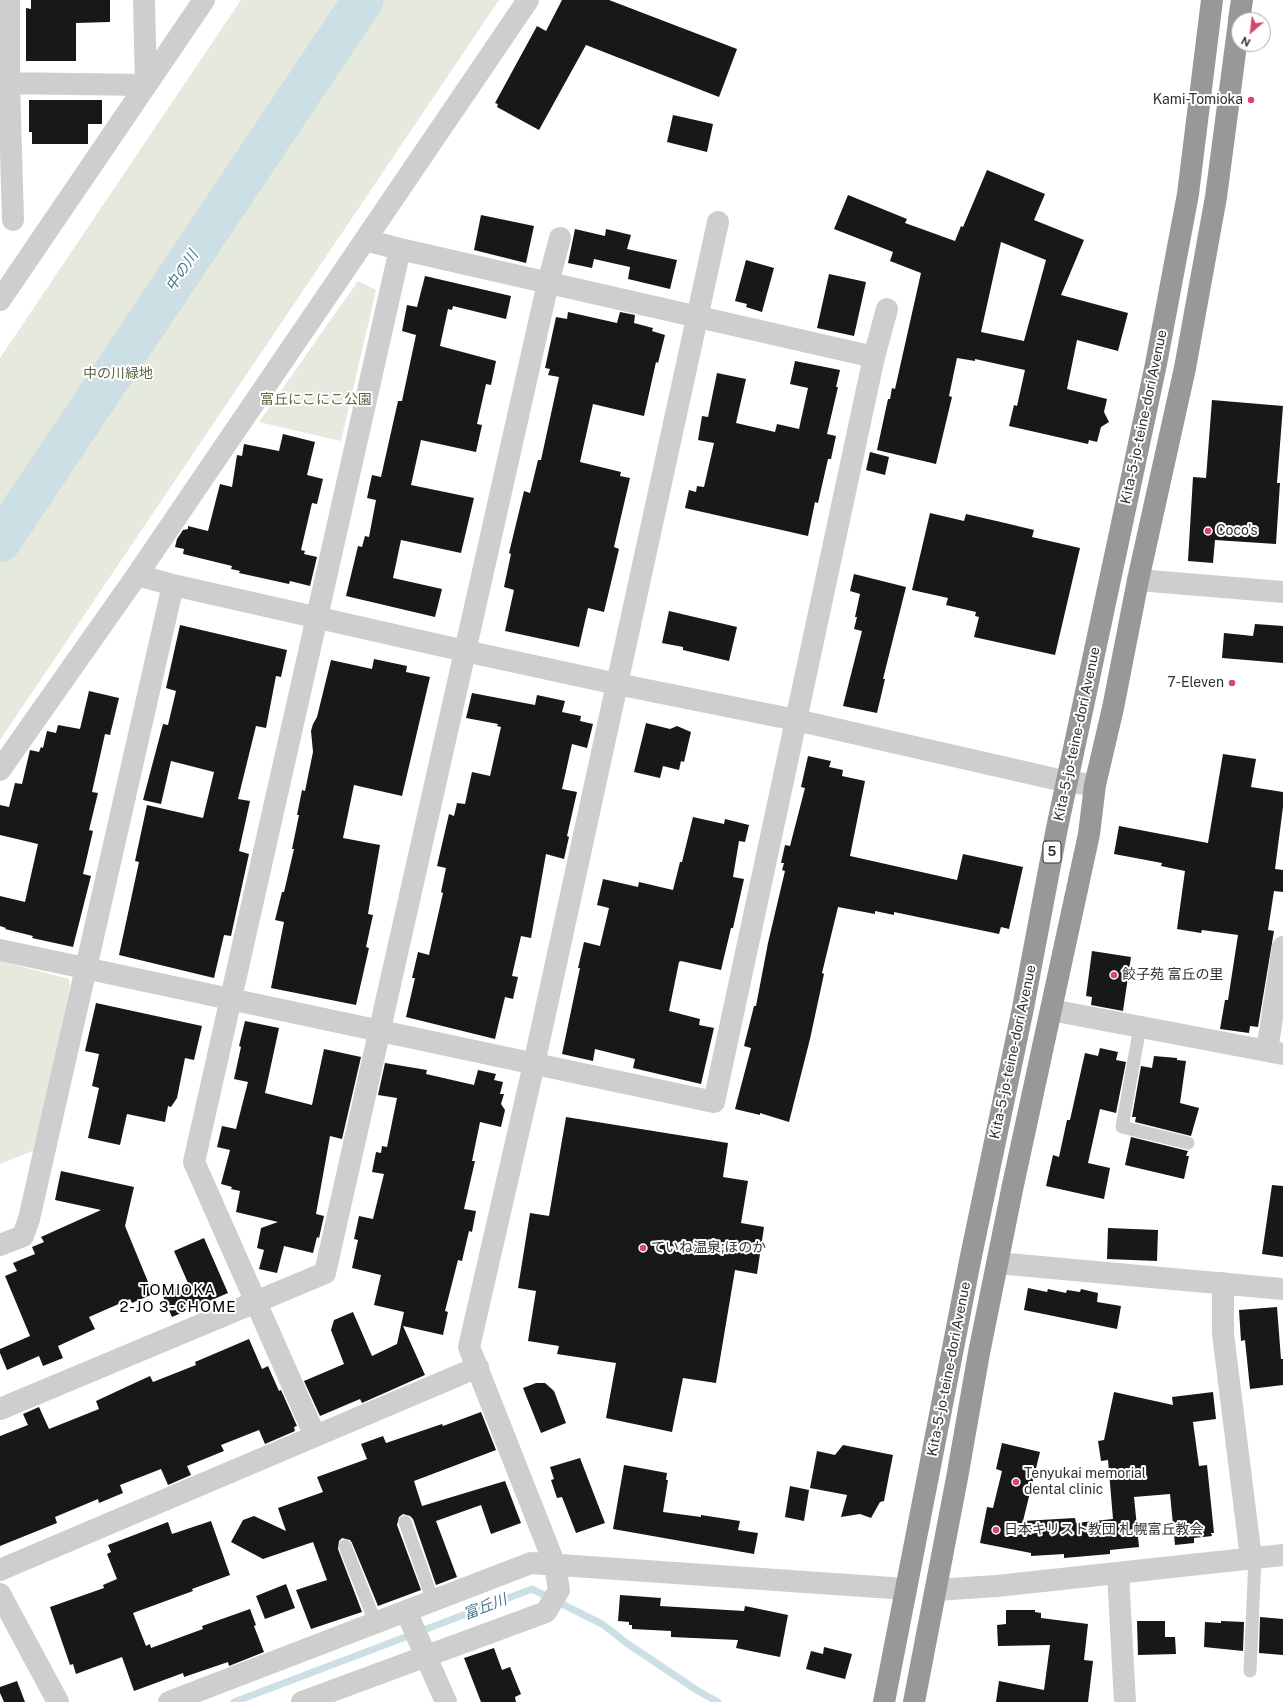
<!DOCTYPE html>
<html>
<head>
<meta charset="utf-8">
<style>
  body { margin:0 }
  #map { position:relative; width:1283px; height:1702px; overflow:hidden; background:#fff; font-family:"Public Sans",sans-serif }
  canvas { display:block }
  .north { position:absolute; left:1231px; top:12px; width:40px; height:40px; box-sizing:border-box; background:#fff; border:1px solid #adadad; border-radius:50%; rotate:208deg; font-size:11px; font-weight:700; line-height:16px; text-align:center; color:#313131 }
  .north::after { content:''; display:block; margin:auto; width:14px; height:18px; background:#d14a66; clip-path:polygon(50% 0,100% 100%,50% 72%,0 100%) }
</style>
</head>
<body>
<div id="map">
<canvas width="1283" height="1702"></canvas>
<div class="north">N</div>
</div>
<script>
const g = document.querySelector('canvas').getContext('2d');
g.lineJoin = 'round';
function fill(path, color) { g.fillStyle = color; g.fill(path, 'evenodd'); }
const toPath = rows => new Path2D(rows.map(r => 'M' + r).join(''));
function trace(path, color, width, dash) { g.strokeStyle = color; g.lineWidth = width; g.lineCap = dash ? 'butt' : 'round'; g.setLineDash(dash || []); g.stroke(path); }
function write(font, color, halo, rows, align = 'center') {
  g.font = font + ' "Public Sans","Noto Sans JP",sans-serif'; g.lineWidth = 4; g.setLineDash([]); g.textBaseline = 'middle'; g.strokeStyle = halo; g.fillStyle = color; for (const [text, x, y, turn = 0] of rows) {
    g.save(); g.translate(x, y); g.rotate((+turn || 0) * Math.PI / 180); g.textAlign = isNaN(turn) ? turn : align; if (halo) g.strokeText(text, 0, 0); g.fillText(text, 0, 0); g.restore();
  }
}
const green = toPath([
  [241,0,499,0,0,740,0,358],
  [358,281,376,290,341,441,259,422],
  [0,961,69,979,70,986,35,1150,0,1164]
]);
const stream = toPath([
  [234,1702,532,1589,602,1624,628,1644,698,1691,718,1702]
]);
const river = toPath([
  [0,542,363,0]
]);
const building = toPath([
  [31,0,110,0,110,22,76,23,76,61,26,61,26,8,31,9],
  [562,0,609,0,737,49,719,97,586,45,539,130,497,107,498,104,495,103,537,26,546,31],
  [29,100,102,100,102,124,88,124,88,144,32,144,32,132,29,132],
  [673,115,713,124,707,152,667,142],
  [987,170,1045,194,1034,220,1084,240,1061,295,1128,313,1118,351,1077,340,1067,389,1107,399,1104,412,1109,422,1101,427,1097,442,1089,440,1088,444,1009,426,1014,405,1017,406,1025,370,975,359,975,361,957,358,949,396,952,397,936,464,877,450,888,399,890,399,892,388,895,389,921,273,890,261,893,252,834,229,848,195,907,219,905,223,955,241,961,226,963,227],
  [1001,242,1046,260,1024,341,981,332],
  [481,215,534,226,526,263,474,250],
  [575,229,605,236,606,229,631,235,627,249,677,260,670,289,628,279,630,267,594,259,592,268,568,263],
  [746,260,774,268,762,312,746,307,747,304,735,301],
  [829,274,866,282,854,336,817,328],
  [425,276,511,296,506,319,453,306,452,310,448,309,440,346,496,361,491,385,486,384,477,424,482,425,476,452,421,440,411,485,474,498,461,553,401,540,393,578,442,589,435,617,346,596,358,546,362,547,365,536,369,537,376,500,367,498,372,475,381,477,398,401,402,401,416,335,402,331,407,305,417,307],
  [568,312,617,323,620,312,635,315,634,323,653,328,652,331,665,335,658,363,656,362,644,416,593,404,580,462,621,472,620,476,630,478,614,547,619,549,604,612,588,608,579,647,505,631,514,590,504,587,511,554,509,553,524,491,530,493,538,460,541,460,559,377,548,375,550,369,545,368,556,317,567,319],
  [795,361,840,370,836,387,838,387,827,434,836,436,831,459,828,459,818,503,815,502,808,536,685,508,689,490,696,492,697,486,704,487,714,443,698,440,702,416,708,417,717,373,746,379,736,423,775,432,777,424,799,429,808,388,790,384],
  [1212,400,1283,406,1277,483,1280,483,1276,544,1215,540,1213,563,1188,561,1193,477,1206,478],
  [283,434,315,442,307,475,323,479,317,504,312,503,301,550,305,551,304,554,317,557,310,586,290,581,289,584,239,573,240,571,231,569,232,566,183,554,184,549,175,547,177,539,183,530,188,529,188,526,208,531,220,484,232,487,237,455,242,456,244,444,279,451],
  [870,452,889,457,885,475,866,470],
  [930,513,964,521,966,514,1005,523,1034,530,1032,537,1080,548,1055,655,974,637,979,617,975,616,976,612,946,605,948,598,912,590],
  [854,574,906,587,883,679,885,679,877,713,843,706,862,631,854,629,857,617,855,617,860,594,850,591],
  [669,611,737,627,729,661,683,650,683,647,662,643],
  [1255,624,1283,626,1283,663,1222,658,1224,633,1253,636],
  [180,625,287,650,281,677,276,676,266,728,256,726,238,799,250,801,239,851,249,854,231,936,224,935,214,978,119,955,139,862,135,861,147,805,203,818,214,772,171,761,161,804,143,800,163,724,168,725,176,691,166,688],
  [374,659,407,666,406,672,430,677,402,796,354,785,343,838,380,845,368,914,373,915,366,947,369,948,356,1005,271,988,284,922,275,920,282,892,284,892,294,849,292,849,299,815,297,815,302,790,305,791,313,752,311,731,313,724,317,717,331,660,372,669],
  [89,691,119,698,110,735,105,734,92,792,98,793,89,830,93,831,83,874,91,876,73,947,32,938,33,936,5,929,6,928,0,926,0,896,25,902,38,844,0,835,0,805,9,807,15,783,22,784,30,750,39,752,41,747,43,748,47,731,56,733,58,725,80,729],
  [472,693,535,705,537,695,565,701,562,712,581,716,580,721,593,724,587,748,572,744,562,789,577,792,567,836,569,837,564,859,546,854,531,938,521,936,512,976,518,977,513,999,505,997,495,1039,406,1017,415,978,412,978,418,952,429,955,443,893,441,892,446,868,437,866,449,814,454,816,457,803,465,804,472,772,490,776,501,727,497,726,498,724,466,718],
  [646,723,670,729,677,726,691,732,684,762,681,761,679,770,663,766,660,778,634,772],
  [1223,754,1256,759,1251,787,1283,792,1283,807,1275,869,1283,870,1283,892,1274,891,1268,930,1274,931,1258,1027,1250,1026,1249,1033,1220,1029,1225,1000,1228,1000,1238,935,1202,930,1201,933,1177,929,1185,871,1161,866,1162,863,1114,854,1119,826,1208,843],
  [808,756,831,761,829,767,843,770,842,776,865,781,850,856,957,880,963,854,1023,867,1009,929,1001,927,999,934,894,912,894,915,875,911,875,914,838,907,822,973,824,974,810,1039,789,1122,760,1113,760,1115,735,1109,751,1048,744,1046,754,1006,756,1006,768,943,785,871,782,870,784,863,781,863,785,845,790,846,805,788,801,787],
  [693,817,724,824,725,819,749,825,745,842,739,841,733,877,744,879,733,928,731,928,721,970,681,961,679,962,669,1011,700,1019,699,1025,714,1028,701,1084,633,1068,635,1059,595,1049,593,1061,562,1054,580,968,578,968,584,942,600,946,609,908,597,905,603,879,638,887,639,882,673,890,680,862,682,862],
  [1092,951,1131,957,1123,1011,1091,1005,1092,997,1086,996],
  [96,1003,202,1026,194,1060,185,1058,177,1098,171,1107,168,1106,165,1122,127,1114,120,1145,88,1138,99,1088,92,1086,99,1054,85,1051],
  [245,1021,279,1028,265,1093,312,1105,324,1049,361,1057,342,1139,330,1136,316,1214,324,1216,319,1238,317,1237,313,1253,284,1246,277,1273,259,1269,264,1250,257,1248,261,1228,278,1222,236,1212,240,1191,231,1189,232,1187,221,1184,230,1150,217,1147,222,1126,236,1129,248,1082,234,1079,241,1047,239,1046],
  [1100,1048,1118,1052,1116,1060,1126,1062,1116,1113,1100,1109,1088,1163,1110,1168,1104,1199,1046,1186,1053,1155,1059,1157,1067,1120,1070,1120,1085,1053,1098,1056],
  [1154,1056,1177,1058,1177,1060,1186,1061,1180,1103,1199,1108,1191,1136,1135,1122,1136,1117,1132,1117,1141,1066,1152,1068],
  [385,1063,427,1070,426,1074,474,1085,478,1070,496,1074,494,1080,503,1082,500,1094,504,1094,501,1104,505,1110,501,1127,480,1122,472,1161,475,1161,464,1209,476,1211,472,1232,469,1231,462,1261,458,1260,445,1311,448,1312,443,1335,403,1326,425,1375,362,1403,360,1399,320,1416,304,1381,344,1364,331,1330,334,1320,353,1312,372,1356,397,1344,404,1312,374,1305,381,1275,352,1268,358,1240,354,1239,359,1216,373,1219,384,1174,372,1172,376,1152,381,1153,382,1146,387,1147,397,1098,378,1095],
  [566,1117,728,1143,723,1177,748,1181,741,1223,764,1227,757,1274,735,1270,716,1383,683,1378,672,1432,606,1418,616,1363,557,1354,559,1346,528,1341,536,1291,518,1288,530,1213,549,1216],
  [1131,1137,1188,1151,1186,1156,1189,1156,1184,1179,1125,1165],
  [61,1171,134,1187,125,1226,153,1294,132,1303,130,1299,89,1317,95,1329,58,1346,63,1358,43,1366,39,1356,7,1370,0,1353,0,1349,30,1336,5,1276,17,1271,13,1263,35,1254,32,1247,44,1242,41,1237,101,1210,55,1200],
  [1272,1185,1283,1186,1283,1257,1262,1254],
  [1108,1228,1158,1230,1157,1261,1107,1259],
  [204,1238,228,1293,172,1317,162,1294,188,1283,174,1251],
  [1028,1288,1047,1292,1048,1289,1066,1293,1067,1290,1080,1292,1081,1289,1098,1293,1097,1302,1121,1306,1117,1329,1024,1310],
  [1277,1307,1281,1359,1283,1359,1283,1385,1250,1389,1245,1340,1241,1341,1239,1310],
  [249,1339,262,1369,268,1366,279,1391,281,1390,297,1426,294,1427,295,1431,265,1444,259,1430,221,1445,224,1451,187,1466,191,1475,168,1485,161,1469,120,1485,123,1493,99,1503,98,1499,55,1517,57,1523,0,1546,0,1436,28,1425,23,1414,39,1407,49,1429,99,1409,96,1401,126,1387,150,1376,153,1382,196,1365,195,1362],
  [536,1383,545,1383,554,1391,566,1423,541,1433,523,1388],
  [1114,1392,1173,1405,1172,1397,1213,1392,1216,1419,1193,1422,1199,1466,1207,1465,1214,1533,1211,1533,1212,1536,1194,1538,1194,1543,1175,1545,1170,1494,1134,1497,1139,1547,1110,1550,1110,1554,1064,1558,1064,1554,1031,1556,1031,1553,980,1543,987,1507,993,1508,1002,1471,996,1469,1002,1443,1040,1452,1023,1521,1075,1518,1076,1523,1113,1519,1108,1460,1101,1461,1098,1441,1104,1440],
  [481,1412,496,1450,414,1481,422,1506,505,1481,521,1523,491,1534,481,1505,436,1521,457,1577,436,1585,413,1519,410,1516,403,1514,399,1517,397,1525,421,1590,378,1606,352,1543,350,1540,342,1538,339,1541,338,1549,362,1612,311,1629,296,1590,327,1580,313,1542,263,1559,231,1542,243,1520,254,1516,286,1531,278,1508,323,1492,317,1477,367,1459,361,1444,383,1436,386,1443,442,1424,443,1426],
  [843,1445,893,1455,884,1501,880,1502,871,1518,860,1514,841,1517,847,1495,810,1488,817,1451,835,1455],
  [580,1458,605,1523,576,1533,562,1497,557,1498,551,1480,554,1479,550,1467],
  [624,1465,667,1473,666,1480,668,1480,663,1512,701,1517,701,1515,740,1521,738,1530,758,1533,754,1554,613,1529],
  [790,1486,809,1490,804,1521,785,1517],
  [211,1521,230,1575,192,1589,193,1591,133,1613,146,1646,150,1644,151,1648,203,1629,202,1626,250,1609,256,1625,254,1626,264,1652,229,1666,228,1662,184,1677,183,1673,134,1691,122,1657,76,1674,73,1664,70,1665,50,1607,104,1588,103,1585,117,1579,107,1554,111,1552,108,1545,168,1522,172,1534],
  [286,1584,295,1608,265,1619,256,1596],
  [620,1595,661,1598,660,1606,744,1611,745,1606,788,1615,780,1657,736,1648,738,1640,671,1637,671,1631,632,1629,632,1625,629,1625,629,1622,618,1621],
  [1006,1610,1035,1610,1035,1612,1041,1613,1041,1618,1088,1624,1084,1660,1093,1661,1088,1702,996,1702,999,1681,1044,1690,1050,1645,998,1646,997,1625,1006,1624],
  [1260,1617,1283,1619,1283,1655,1259,1653],
  [1137,1621,1165,1621,1165,1637,1175,1637,1176,1654,1138,1655],
  [1221,1621,1244,1622,1243,1651,1204,1647,1205,1622,1221,1623],
  [824,1647,852,1654,845,1679,806,1669,811,1651,823,1654],
  [494,1648,502,1670,510,1667,521,1694,515,1697,516,1702,481,1702,464,1658],
  [17,1681,25,1702,4,1702,0,1693,0,1687]
]);
const lane = toPath([
  [1140,1027,1122,1127,1188,1143],
  [405,1522,433,1601],
  [345,1546,376,1624],
  [1250,1671,1255,1558]
]);
const street = toPath([
  [9,0,9,83,13,220],
  [0,83,146,85,144,0],
  [365,240,528,0],
  [0,300,204,0],
  [137,575,173,585,465,651,617,684,796,720,1068,782,1095,785],
  [1138,580,1283,592],
  [0,770,137,575,365,240,400,249,874,357],
  [0,950,714,1102,874,357,887,309],
  [1051,1010,1283,1054],
  [1267,1051,1283,947],
  [0,1245,23,1236,29,1219,173,585],
  [997,1263,1283,1289],
  [1223,1283,1223,1334,1251,1558],
  [0,1409,325,1273,548,283,560,238],
  [315,1436,194,1162,400,249],
  [0,1570,478,1367],
  [1118,1573,1125,1702],
  [936,1590,997,1586,1283,1555],
  [0,1594,58,1702],
  [406,1611,446,1702],
  [169,1702,531,1563,906,1589],
  [302,1702,546,1612,559,1590,555,1565,469,1347,534,1064,718,222]
]);
const highway = toPath([
  [1239,20,1242,0],
  [884,1702,970,1261,1023,1008,1057,828,1156,364,1188,194,1212,0],
  [914,1702,957,1478,979,1353,1013,1185,1089,834,1095,785,1113,708,1138,580,1185,368,1216,197,1239,22]
]);
const markers = [
  [1251,100,4,"#d14a66"],
  [1208,531,4,"#d14a66"],
  [1232,683,4,"#d14a66"],
  [1114,975,4,"#d14a66"],
  [643,1248,4,"#d14a66"],
  [1016,1482,4,"#d14a66"],
  [996,1530,4,"#d14a66"]
];
const shields = [
  [1052,852,18]
];
const shieldNames = [
  ["5",1052,852]
];
const poiNames = [
  ["Kami-Tomioka",1243,100,"right"],
  ["Coco's",1216,531],
  ["7-Eleven",1224,683,"right"],
  ["餃子苑 富丘の里",1122,975],
  ["ていね温泉;ほのか",651,1248],
  ["Tenyukai memorial",1024,1474],
  ["dental clinic",1024,1490],
  ["日本キリスト教団 札幌富丘教会",1004,1530]
];
const parkNames = [
  ["中の川緑地",118,374],
  ["富丘にこにこ公園",316,400]
];
const streetNames = [
  ["Kita-5-jo-teine-dori Avenue",1144,417,-78],
  ["Kita-5-jo-teine-dori Avenue",1077,734,-78],
  ["Kita-5-jo-teine-dori Avenue",1013,1052,-78],
  ["Kita-5-jo-teine-dori Avenue",949,1369,-79]
];
const waterNames = [
  ["中の川",182,271,-56],
  ["富丘川",485,1607,-21]
];
const neighbourhoodNames = [
  ["TOMIOKA",178,1290],
  ["2-JO 3-CHOME",178,1307]
];
fill(green, '#e5e9de');
trace(stream, '#cbdfe5', 7);
trace(river, '#cbdfe5', 41);
fill(building, '#181818');
trace(lane, '#cecece', 13);
trace(street, '#cecece', 22);
trace(highway, '#989898', 22);
for (const [x, y, r, color] of markers) { const dot = new Path2D(); dot.arc(x, y, r, 0, 2 * Math.PI); g.fillStyle = color; g.fill(dot); trace(dot, '#fff', 1.5); }
for (const [x, y, w] of shields) { const box = new Path2D(); box.roundRect(x - w / 2, y - 11, w, 22, 3); g.fillStyle = '#fff'; g.fill(box); trace(box, '#313131', 1); }
write('bold 13px', '#313131', null, shieldNames);
write('14px', '#313131', '#fff', poiNames, 'left');
write('14px', '#596743', '#fff', parkNames);
write('14px', '#313131', '#fff', streetNames);
write('italic 15px', '#48798a', '#fff', waterNames);
g.letterSpacing = '1px';
write('15px', '#000', '#fff', neighbourhoodNames);
g.letterSpacing = '0px';
</script>
</body>
</html>
